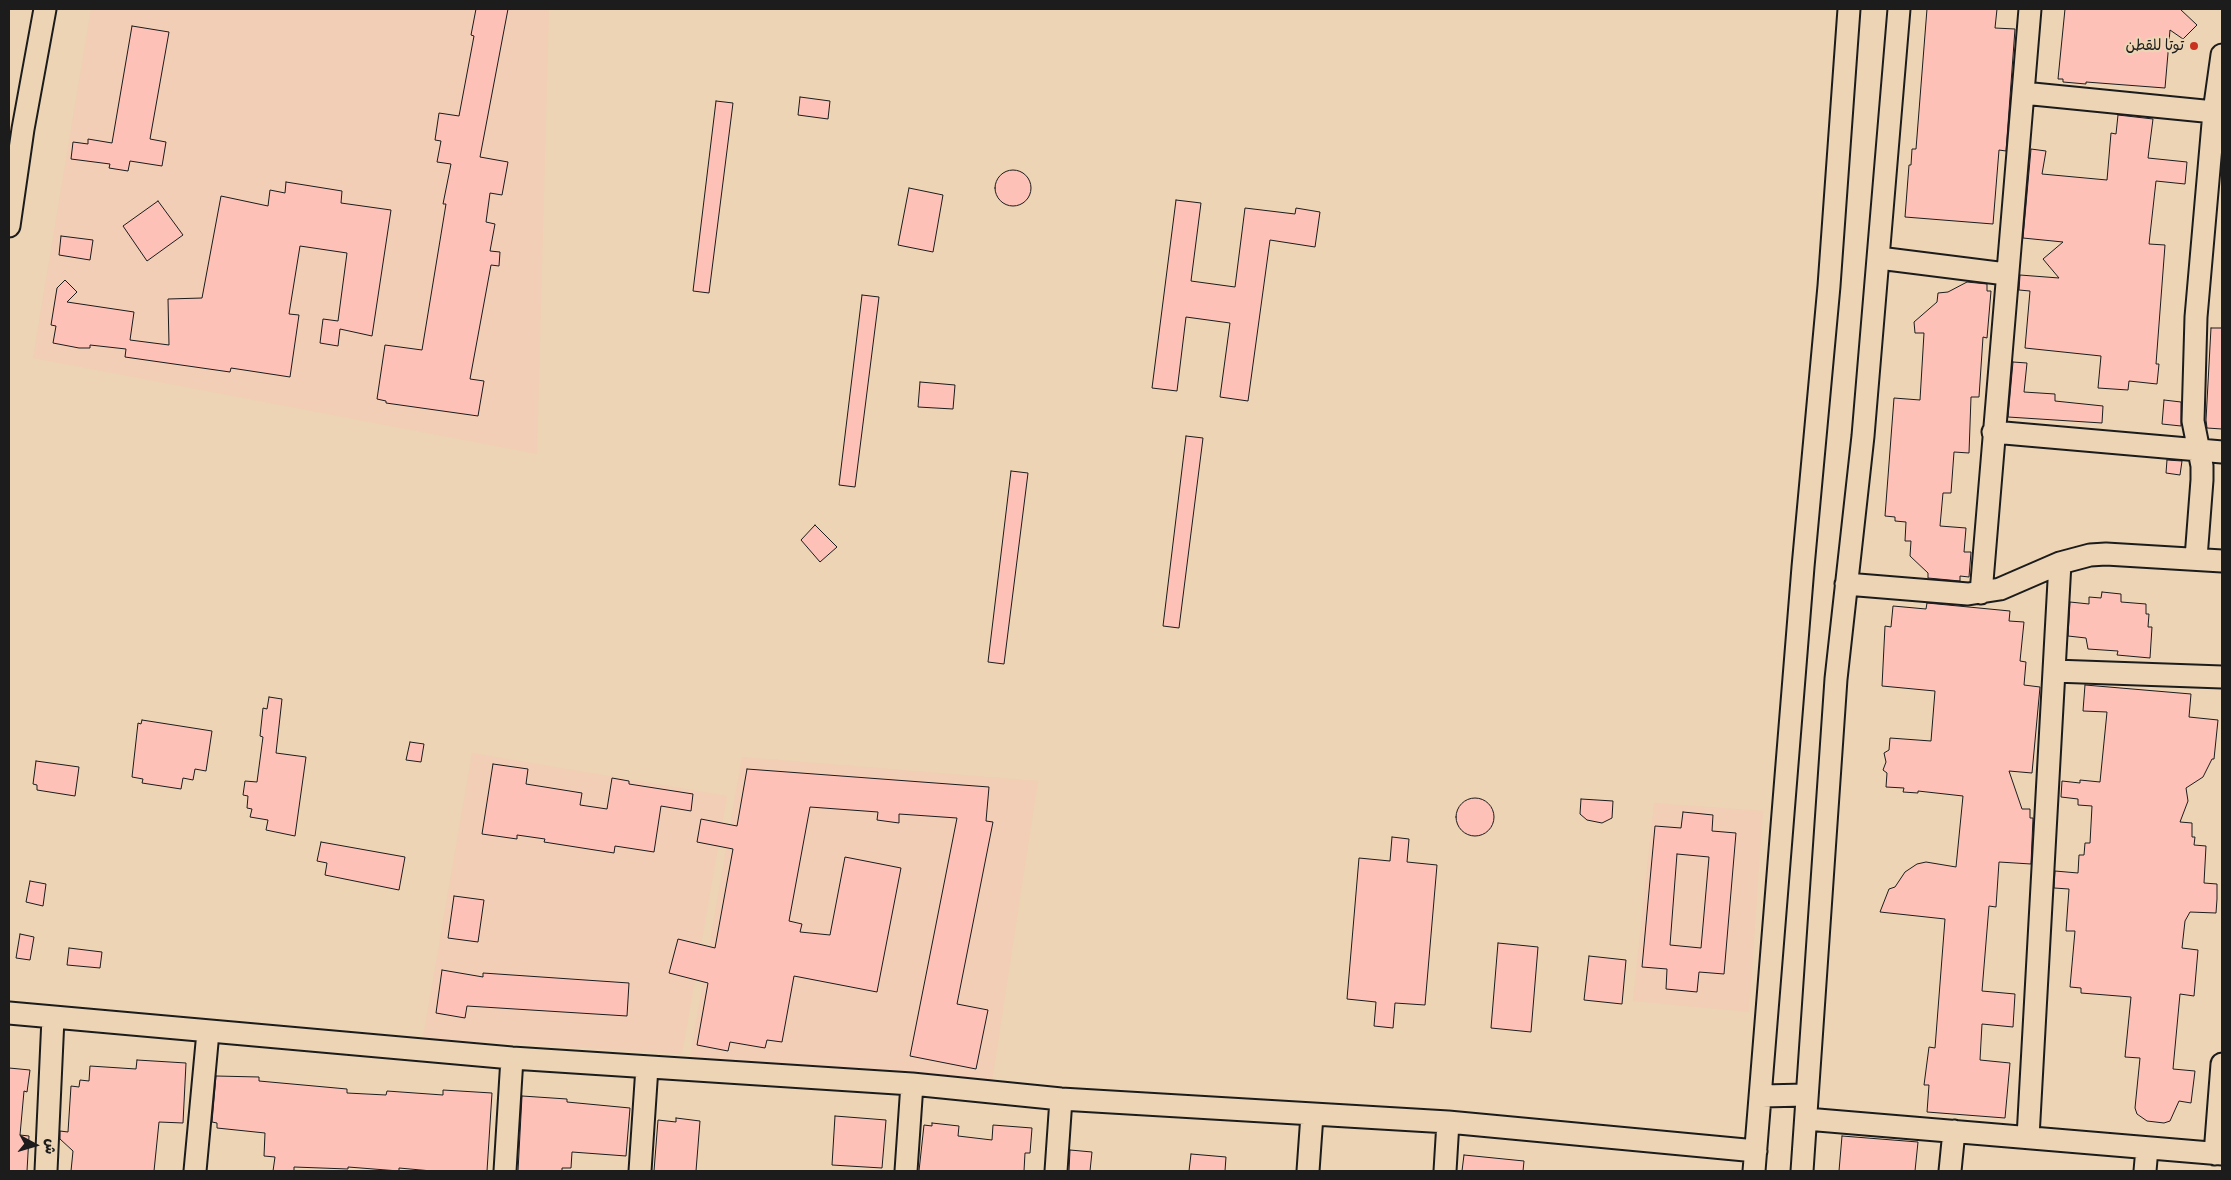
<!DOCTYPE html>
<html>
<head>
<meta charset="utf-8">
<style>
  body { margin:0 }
  #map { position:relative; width:2231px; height:1180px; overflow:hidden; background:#ecd4b4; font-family:Pangolin,"Playpen Sans Arabic",sans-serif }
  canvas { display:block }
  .frame { position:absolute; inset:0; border:10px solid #1c1c1c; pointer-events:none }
  .north { position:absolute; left:10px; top:1120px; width:50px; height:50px; -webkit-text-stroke:4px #ecd4b4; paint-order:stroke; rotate:96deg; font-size:14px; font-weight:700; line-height:20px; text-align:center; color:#1c1c1c }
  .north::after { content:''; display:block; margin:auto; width:18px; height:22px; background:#1c1c1c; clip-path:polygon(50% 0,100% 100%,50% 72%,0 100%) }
</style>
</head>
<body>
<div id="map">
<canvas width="2231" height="1180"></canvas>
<div class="frame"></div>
<div class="north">ش</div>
</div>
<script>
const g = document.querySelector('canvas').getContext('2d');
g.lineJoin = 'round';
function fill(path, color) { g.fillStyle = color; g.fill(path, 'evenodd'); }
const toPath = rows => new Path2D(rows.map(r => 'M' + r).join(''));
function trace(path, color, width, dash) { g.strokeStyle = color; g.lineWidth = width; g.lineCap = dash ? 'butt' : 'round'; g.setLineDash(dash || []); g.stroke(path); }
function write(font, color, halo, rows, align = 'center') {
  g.font = font + ' Pangolin,"Playpen Sans Arabic",sans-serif'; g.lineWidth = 4.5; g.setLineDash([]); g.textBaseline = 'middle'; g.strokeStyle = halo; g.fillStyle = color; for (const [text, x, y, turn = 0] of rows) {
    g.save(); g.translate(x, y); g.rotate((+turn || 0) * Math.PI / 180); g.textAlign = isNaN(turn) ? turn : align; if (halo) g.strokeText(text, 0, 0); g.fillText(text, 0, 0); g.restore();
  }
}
const built = toPath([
  [91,9,549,9,537,454,33,358],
  [472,753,727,796,682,1054,423,1038],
  [742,757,1038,781,992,1082,690,1057],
  [1654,803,1763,811,1749,1012,1633,1001]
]);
const building = toPath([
  [476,9,508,9,480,157,508,162,502,195,490,193,486,222,495,224,490,251,500,252,499,266,491,265,470,379,484,381,478,416,386,403,386,401,377,399,385,345,422,350,446,204,443,204,451,164,437,162,441,141,435,140,439,113,459,116,474,36,471,35,476,9],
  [1927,9,1997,9,1995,28,2015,29,2006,151,1999,150,1993,224,1905,217,1909,165,1911,165,1912,149,1916,149,1927,9],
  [2065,9,2180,9,2197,25,2183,39,2170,30,2165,88,2086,82,2086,84,2063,82,2063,79,2058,79,2065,9],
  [132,26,169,32,150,139,166,142,162,166,130,161,128,171,109,168,110,164,71,159,73,142,88,144,88,139,112,143,132,26],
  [800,97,830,101,828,119,798,115,800,97],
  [716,101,733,103,709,293,693,291,716,101],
  [2118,115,2153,119,2148,158,2187,162,2185,184,2156,181,2149,244,2165,245,2156,364,2159,364,2157,384,2129,381,2128,390,2098,388,2101,356,2025,348,2030,291,2019,290,2020,275,2059,278,2043,259,2063,242,2023,238,2031,149,2046,151,2042,174,2107,180,2111,133,2116,134,2118,115],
  '995 188a18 18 0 1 1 36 0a18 18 0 1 1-36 0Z',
  [286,182,342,191,341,203,391,210,372,336,340,329,338,346,320,343,323,319,338,321,347,253,300,246,289,314,299,315,290,377,231,368,230,372,125,357,126,349,90,345,90,348,79,348,53,343,56,326,51,325,57,288,65,280,77,292,67,302,134,312,130,340,169,345,168,299,202,298,221,196,268,206,270,190,285,193,286,182],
  [909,188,943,195,933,252,898,245,909,188],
  [1176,200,1201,203,1191,281,1235,287,1245,208,1295,214,1296,208,1320,212,1315,247,1270,240,1248,401,1220,397,1230,323,1186,317,1177,391,1152,388,1176,200],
  [158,201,183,235,147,261,123,226,158,201],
  [61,236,93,240,90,260,59,255,61,236],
  [1967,282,1987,284,1987,291,1991,291,1987,338,1983,337,1979,397,1971,397,1969,453,1954,452,1951,493,1943,493,1940,526,1966,528,1964,552,1971,552,1969,577,1960,576,1960,581,1928,578,1928,573,1910,556,1911,541,1905,541,1906,522,1895,521,1895,517,1885,516,1894,398,1920,400,1924,333,1915,333,1914,322,1937,302,1938,293,1948,292,1967,282],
  [862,295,879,297,855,487,839,485,862,295],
  [2211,328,2222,328,2222,429,2207,428,2206,420,2211,328],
  [2013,362,2027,363,2024,392,2055,394,2055,401,2103,406,2102,423,2008,417,2013,362],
  [920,382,955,385,953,409,918,407,920,382],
  [2164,400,2181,402,2181,426,2162,424,2164,400],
  [1186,436,1203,438,1179,628,1163,626,1186,436],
  [2167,460,2182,461,2180,475,2166,473,2167,460],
  [1011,471,1028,473,1004,664,988,662,1011,471],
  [815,525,837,547,820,562,801,540,815,525],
  [2102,592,2121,594,2121,602,2146,604,2146,614,2149,614,2148,627,2152,627,2150,658,2117,655,2118,651,2088,649,2086,638,2068,636,2070,602,2089,604,2089,597,2101,598,2102,592],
  [1927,603,2010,611,2009,621,2024,622,2020,661,2026,662,2024,685,2040,687,2032,773,2009,771,2022,809,2030,809,2030,818,2033,818,2031,864,1999,862,1996,907,1989,906,1982,991,2015,994,2013,1027,1982,1024,1980,1060,2010,1063,2005,1118,1927,1112,1929,1085,1924,1085,1929,1047,1935,1048,1945,919,1880,912,1889,889,1895,887,1905,872,1917,864,1926,862,1956,867,1963,796,1918,791,1918,793,1903,792,1904,788,1886,787,1887,773,1883,770,1886,762,1884,753,1889,750,1890,738,1931,741,1935,691,1882,686,1885,626,1891,627,1893,606,1926,609,1927,603],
  [2085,685,2191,694,2189,717,2218,720,2214,759,2212,759,2203,777,2186,788,2188,801,2180,822,2192,823,2192,837,2195,837,2194,845,2206,846,2204,883,2217,884,2217,899,2216,913,2190,912,2185,921,2182,948,2198,950,2194,996,2180,994,2173,1069,2195,1071,2191,1103,2179,1101,2170,1121,2164,1123,2147,1121,2137,1114,2135,1108,2140,1058,2125,1057,2131,997,2081,993,2081,988,2070,987,2075,931,2066,931,2069,889,2054,888,2055,871,2078,873,2079,855,2084,855,2085,843,2090,843,2092,806,2078,805,2078,799,2061,797,2062,781,2080,783,2080,780,2100,782,2107,712,2083,711,2085,685],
  [269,697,282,699,276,753,306,757,295,836,266,830,268,820,250,817,252,809,247,808,248,796,243,795,245,781,257,782,263,737,260,736,263,708,267,709,269,697],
  [142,720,212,731,206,771,195,769,193,780,183,778,181,789,142,783,143,779,132,777,138,723,141,724,142,720],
  [410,742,424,744,421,762,406,760,410,742],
  [36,761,79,767,75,796,37,790,37,785,33,784,36,761],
  [493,764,528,769,526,784,582,793,580,805,607,809,612,778,629,781,629,784,693,794,691,811,661,806,654,852,615,846,614,853,544,842,545,839,517,835,517,839,482,834,493,764],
  [747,769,989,787,986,821,993,822,957,1004,988,1010,976,1069,910,1056,957,818,899,814,899,823,877,820,878,812,810,807,789,921,802,924,800,932,830,935,845,857,901,868,877,992,794,976,782,1042,767,1040,765,1048,730,1042,728,1051,697,1045,708,983,669,973,678,939,715,948,733,849,697,842,701,819,737,826,747,769],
  '1456 817a19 19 0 1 1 38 0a19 19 0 1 1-38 0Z',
  [1581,799,1613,801,1612,818,1602,823,1587,820,1580,814,1581,799],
  [1683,812,1713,815,1712,831,1736,833,1724,974,1699,972,1697,992,1666,989,1667,969,1642,967,1655,826,1681,828,1683,812],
  [1677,854,1709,857,1701,948,1670,945,1677,854],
  [1392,837,1409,839,1407,862,1437,865,1425,1005,1395,1003,1393,1028,1374,1026,1376,1002,1347,999,1359,858,1390,861,1392,837],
  [321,842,405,857,399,890,325,875,327,863,317,861,321,842],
  [30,881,46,884,43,906,26,902,30,881],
  [454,896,484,900,478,942,448,938,454,896],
  [20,934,34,937,30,960,16,958,20,934],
  [1498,943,1538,947,1531,1032,1491,1028,1498,943],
  [69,948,102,952,100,968,67,965,69,948],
  [1589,956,1626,960,1622,1004,1584,1000,1589,956],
  [442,970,483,977,483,973,629,983,627,1016,467,1006,465,1018,436,1013,442,970],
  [137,1060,186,1063,183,1123,159,1122,154,1171,71,1171,73,1151,60,1139,60,1131,68,1132,71,1086,79,1087,80,1080,89,1081,90,1066,136,1069,137,1060],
  [9,1068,30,1070,27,1092,24,1091,20,1135,29,1136,27,1171,9,1171,9,1068],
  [216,1076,259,1077,259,1081,347,1089,347,1093,386,1095,387,1091,443,1095,443,1090,492,1093,487,1171,432,1171,399,1168,399,1171,348,1167,348,1169,294,1167,294,1171,273,1171,275,1157,264,1156,265,1133,217,1128,217,1123,212,1122,216,1076],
  [522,1096,567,1099,567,1102,630,1108,626,1156,572,1152,571,1168,562,1168,562,1171,518,1171,522,1096],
  [835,1116,886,1120,882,1168,832,1165,835,1116],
  [676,1118,700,1121,696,1171,654,1171,658,1120,676,1122,676,1118],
  [932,1123,959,1126,958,1136,992,1140,993,1125,1032,1128,1030,1153,1025,1153,1024,1171,919,1171,924,1125,932,1126,932,1123],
  [1842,1136,1918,1142,1915,1171,1839,1171,1842,1136],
  [1070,1150,1092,1152,1090,1171,1069,1171,1070,1150],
  [1191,1154,1226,1157,1225,1171,1189,1171,1191,1154],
  [1464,1155,1524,1161,1523,1171,1462,1171,1464,1155]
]);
const minor = toPath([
  [2023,93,2214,112],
  [9,226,23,129,45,9],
  [1879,258,2006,274],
  [1993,432,2222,452],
  [2196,558,2202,480,2202,466,2193,421,2196,317,2214,112,2222,55],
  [1846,584,1968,594,2000,589,2060,563,2090,555,2106,554,2222,561],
  [1981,593,2030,9],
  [2054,671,2222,677],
  [9,1013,512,1058,912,1084,1061,1099,1448,1122,1756,1151],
  [1762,1096,1806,1095],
  [1806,1119,2222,1154],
  [2028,1137,2060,563],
  [2215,1154,2222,1064],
  [46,1171,53,1018],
  [195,1171,208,1032],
  [505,1171,512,1058],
  [640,1171,647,1067],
  [906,1171,912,1084],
  [1056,1171,1061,1099],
  [1308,1171,1312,1115],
  [1445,1171,1448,1122],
  [1754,1171,1803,567,1829,286,1849,9],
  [1802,1171,1836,679,1863,436,1899,9],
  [1950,1171,1954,1131],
  [2145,1171,2147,1148]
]);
const markers = [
  [2194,46,5,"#c8321e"]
];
const poiNames = [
  ["توتا للقطن",2184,46]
];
fill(built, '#f1ceb5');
fill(building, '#fdc1b8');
trace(building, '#1c1c1c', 1);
trace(minor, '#1c1c1c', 25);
trace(minor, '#ecd4b4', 21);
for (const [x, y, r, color] of markers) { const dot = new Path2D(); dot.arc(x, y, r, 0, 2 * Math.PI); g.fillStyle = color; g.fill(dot); trace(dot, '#ecd4b4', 2); }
write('15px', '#1c1c1c', '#ecd4b4', poiNames, 'right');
</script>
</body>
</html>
